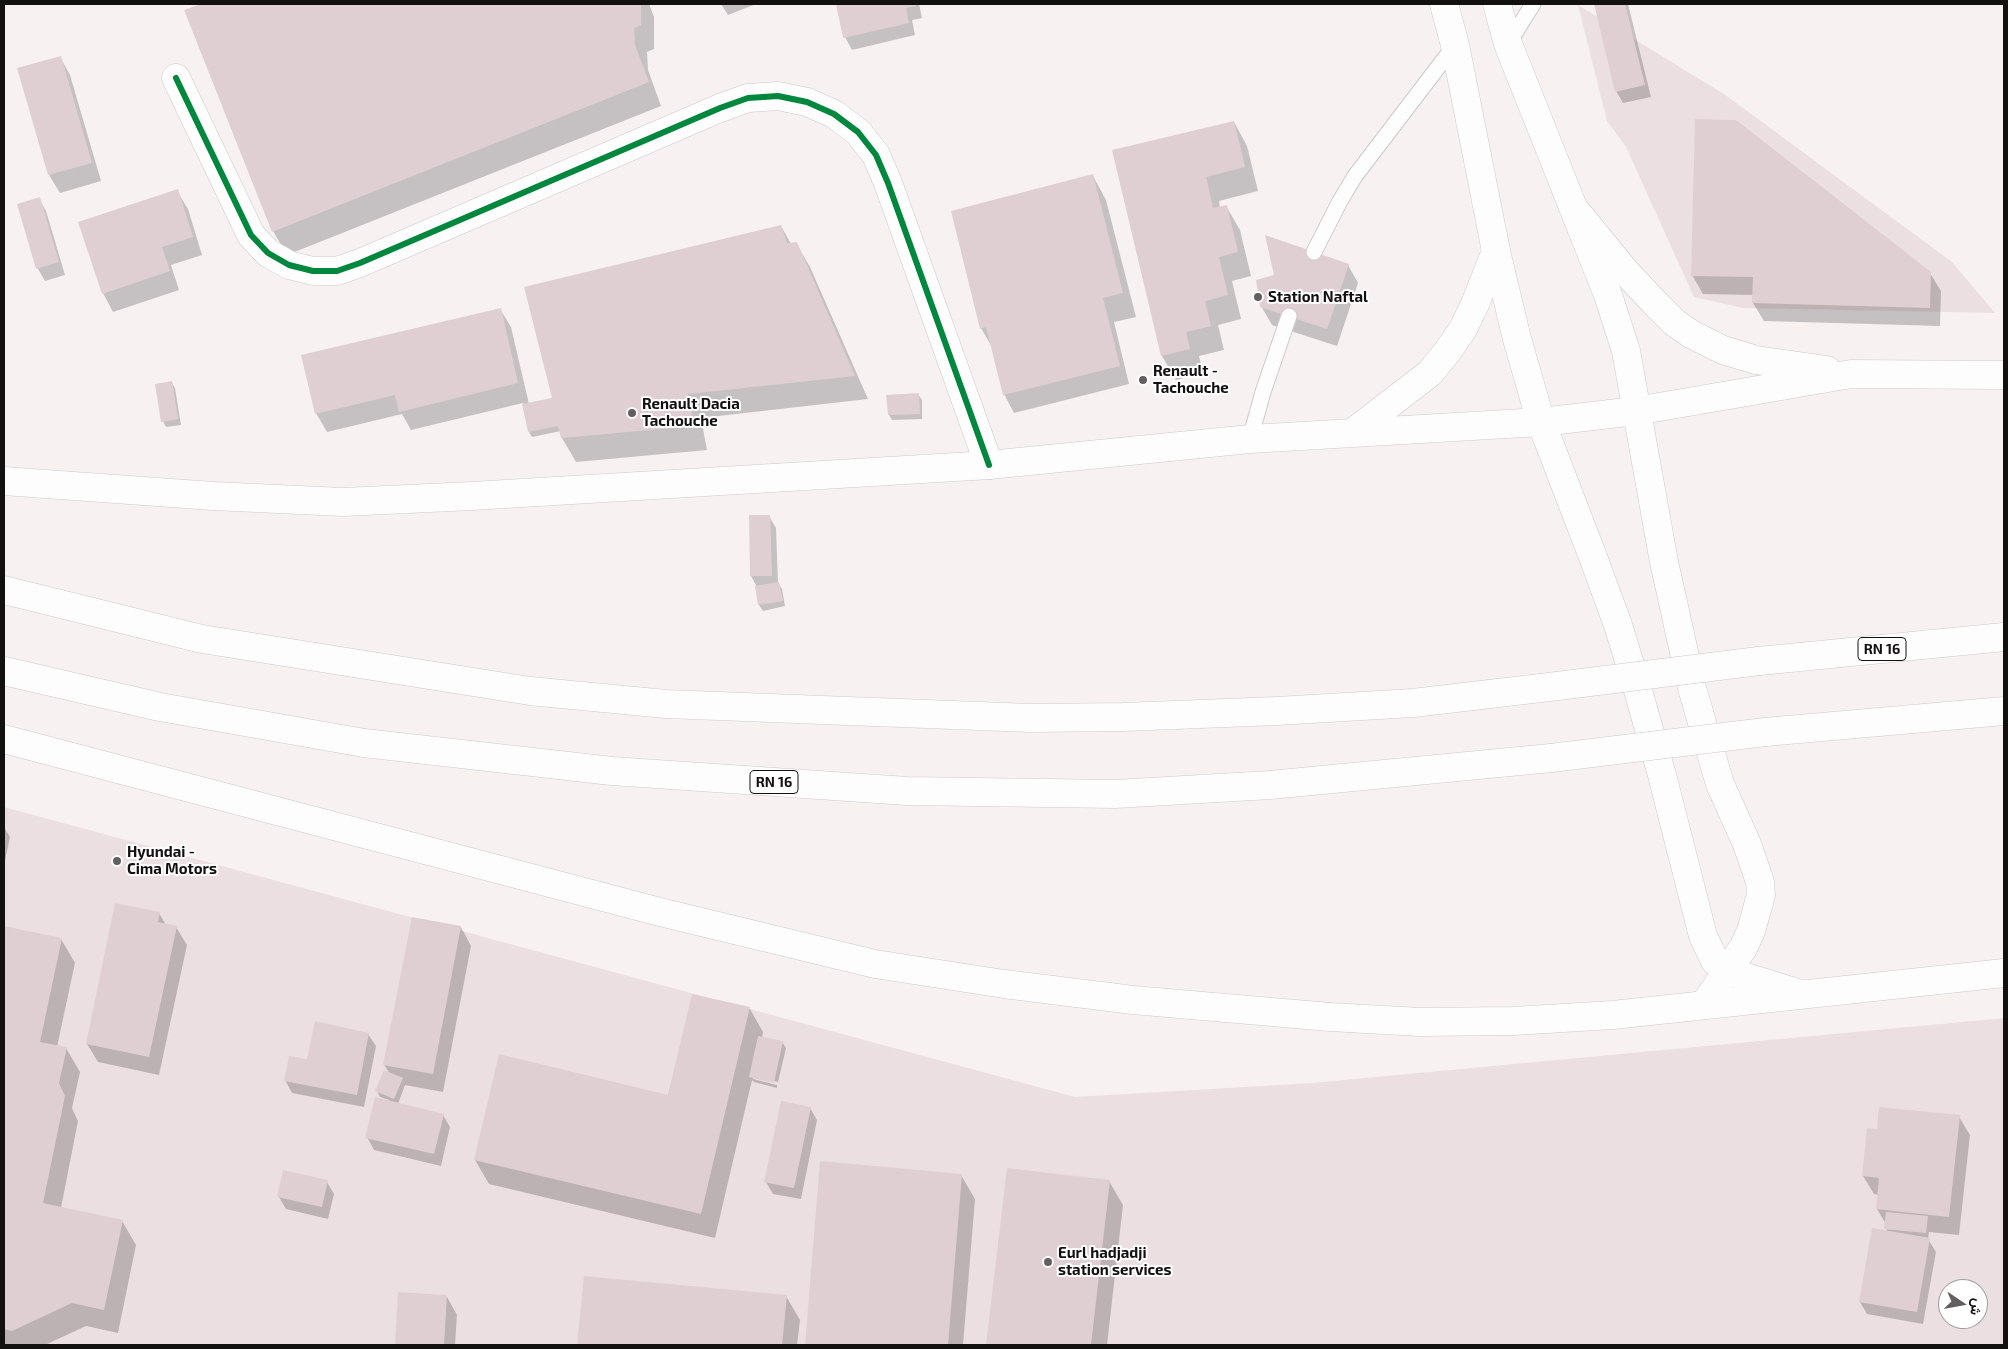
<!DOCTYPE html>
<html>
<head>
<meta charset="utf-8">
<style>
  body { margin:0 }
  #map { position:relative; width:2008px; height:1349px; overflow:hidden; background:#f7f1f2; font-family:"Exo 2",Vazirmatn,sans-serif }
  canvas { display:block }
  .frame { position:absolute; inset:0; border:5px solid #131010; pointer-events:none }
  .north { position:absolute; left:1938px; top:1279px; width:50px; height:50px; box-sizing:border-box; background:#fff; border:1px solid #a19f9f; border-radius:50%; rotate:102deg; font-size:14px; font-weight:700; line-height:20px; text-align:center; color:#131010 }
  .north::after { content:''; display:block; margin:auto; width:18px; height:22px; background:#635f5f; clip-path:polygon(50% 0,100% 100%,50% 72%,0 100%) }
</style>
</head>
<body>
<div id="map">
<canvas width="2008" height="1349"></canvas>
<div class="frame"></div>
<div class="north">ش</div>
</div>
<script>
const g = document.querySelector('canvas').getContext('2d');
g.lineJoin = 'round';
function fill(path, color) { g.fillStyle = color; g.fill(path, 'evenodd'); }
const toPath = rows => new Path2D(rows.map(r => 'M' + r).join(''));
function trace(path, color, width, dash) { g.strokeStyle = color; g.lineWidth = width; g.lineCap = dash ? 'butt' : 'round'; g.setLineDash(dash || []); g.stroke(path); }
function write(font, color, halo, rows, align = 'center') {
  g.font = font + ' "Exo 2",sans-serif'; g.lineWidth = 4; g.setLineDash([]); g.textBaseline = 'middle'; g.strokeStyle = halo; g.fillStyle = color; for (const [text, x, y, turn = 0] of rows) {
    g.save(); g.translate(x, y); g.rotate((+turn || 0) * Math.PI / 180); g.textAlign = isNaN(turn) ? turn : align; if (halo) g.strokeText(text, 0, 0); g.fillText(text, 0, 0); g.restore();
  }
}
const built = toPath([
  [1578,5,1724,94,1952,262,1995,313,1743,308,1694,297,1626,147,1607,121],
  [4,807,1075,1097,1312,1083,2004,1018,2004,1345,4,1345],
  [1948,1289,1978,1289,1978,1319,1948,1319]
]);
const shadow = toPath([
  [204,4,649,4,654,17,654,49,647,52,648,70,661,106,287,255,273,231,186,11],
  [721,4,756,4,728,15],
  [837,4,919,4,922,18,912,20,915,35,852,50,845,37],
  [1595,4,1628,4,1651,97,1623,103,1616,91],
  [60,57,70,75,101,181,60,193,49,175,18,69],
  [1234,122,1247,146,1258,191,1219,201,1220,208,1226,206,1240,230,1251,276,1232,281,1241,319,1218,325,1224,350,1199,356,1203,373,1176,380,1162,356,1113,151],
  [1093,176,1106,200,1136,317,1114,322,1129,384,1014,413,1004,394,993,349,981,328],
  [177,191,188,209,202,255,171,265,179,290,113,312,103,293],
  [39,199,46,211,65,275,45,281,38,269,19,205],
  [781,226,791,244,796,243,810,267,868,399,701,418,707,450,576,462,562,438,561,431,532,437,529,432,523,403,411,430,402,414,327,432,316,413,500,309,511,327,529,404,553,399],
  [1348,265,1358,283,1337,346,1272,325,1261,306],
  [1930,273,1941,291,1940,326,1764,321,1753,303,1754,295,1703,294,1692,275],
  [172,383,175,388,181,425,166,427,163,421],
  [918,394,922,400,922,419,892,420,889,415],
  [769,516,776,528,778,583,782,589,785,606,763,611,759,605,757,587,751,576],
  [4,827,10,837,4,866],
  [159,913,166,925,176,927,187,945,159,1075,98,1062,87,1044],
  [461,927,471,946,443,1092,405,1085,398,1104,443,1115,450,1127,441,1166,374,1150,367,1137,389,1100,380,1097,377,1091,390,1074,384,1065],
  [4,928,61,939,75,963,57,1047,66,1048,80,1072,72,1108,78,1121,61,1208,122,1221,136,1245,118,1333,86,1326,45,1345,4,1345],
  [693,995,750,1009,763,1032,762,1038,782,1042,786,1048,778,1082,753,1076,753,1079,777,1085,777,1088,754,1082,752,1080,715,1238,489,1184,475,1160,668,1096],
  [368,1034,376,1046,364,1107,292,1093,285,1080,308,1061],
  [810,1108,817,1120,801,1199,773,1194,766,1182],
  [1959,1117,1970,1135,1959,1235,1929,1232,1928,1239,1936,1252,1923,1324,1867,1314,1860,1302,1887,1232,1886,1224,1877,1209,1879,1195,1874,1194,1863,1176,1878,1131],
  [821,1163,961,1175,975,1199,963,1345,806,1345],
  [1008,1169,1109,1181,1123,1205,1107,1345,987,1345],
  [327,1182,334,1194,328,1219,286,1209,279,1197],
  [585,1277,786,1296,800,1320,797,1345,578,1345],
  [399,1293,447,1297,457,1315,455,1345,396,1345]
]);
const building = toPath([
  [201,4,641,4,641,25,634,28,635,45,649,82,272,232,184,10],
  [836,4,916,4,916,6,906,8,909,23,843,38],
  [1594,4,1625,4,1645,85,1615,92],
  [61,56,92,163,48,175,17,68],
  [1695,119,1736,120,1931,272,1930,308,1752,303,1753,277,1691,276],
  [1234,121,1245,167,1206,177,1213,208,1227,205,1238,252,1219,257,1228,295,1205,301,1211,326,1186,332,1190,349,1161,356,1112,150],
  [1093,174,1123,293,1103,298,1120,366,1003,395,986,327,980,329,951,211],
  [178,189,193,237,162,247,170,271,102,294,78,222],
  [40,197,59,262,36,269,17,204],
  [781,225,787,243,797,242,855,376,688,394,694,426,561,438,558,426,528,432,522,404,552,398,524,287],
  [1265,235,1349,264,1327,329,1260,307,1256,280,1274,275],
  [501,308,518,383,399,412,395,395,315,414,301,355],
  [172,381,178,419,161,422,155,384],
  [919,393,920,414,888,415,886,395],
  [749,515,770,515,772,576,750,576],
  [779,582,783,601,758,605,755,586],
  [115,903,160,912,158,922,177,926,149,1057,86,1044],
  [412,917,461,926,433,1074,383,1065],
  [4,926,62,938,40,1042,67,1047,59,1083,65,1096,43,1203,123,1220,104,1310,72,1303,12,1331,4,1329],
  [692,994,750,1007,701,1214,474,1160,499,1054,668,1095],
  [315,1021,369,1033,357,1095,284,1081,289,1056,307,1059],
  [758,1036,783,1041,774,1083,749,1077],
  [384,1070,403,1078,394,1099,375,1091],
  [375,1097,444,1114,434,1154,365,1138],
  [781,1101,811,1107,794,1188,764,1182],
  [1879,1107,1960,1115,1949,1217,1876,1209,1879,1178,1862,1176,1867,1128,1877,1129],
  [820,1161,962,1174,948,1345,805,1345],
  [1007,1168,1110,1180,1091,1345,986,1345],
  [283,1170,328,1180,322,1207,277,1197],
  [1886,1212,1928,1216,1926,1233,1884,1229],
  [1872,1228,1930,1238,1917,1312,1859,1302],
  [584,1276,787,1295,782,1345,577,1345],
  [398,1292,447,1295,444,1345,395,1345]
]);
const lane = toPath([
  [1508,44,1533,4],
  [1314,252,1340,201,1355,176,1455,45],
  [1250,439,1263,392,1289,316]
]);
const street = toPath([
  [176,78,251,235,268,253,289,265,313,271,337,271,360,263,720,108,748,98,778,96,807,102,834,114,858,132,876,155,888,183,989,465]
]);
const primary = toPath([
  [1444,4,1455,45,1496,251,1517,339,1541,422,1593,557,1618,625,1637,687,1662,775,1703,936,1715,961,1721,966,1740,975,1801,994],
  [1497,4,1508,44,1608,295,1626,351,1664,562,1692,688,1720,784,1747,844,1760,882,1761,895,1751,931,1743,948,1704,1005]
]);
const highway = toPath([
  [1576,211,1625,271,1653,301,1675,323,1691,334,1723,350,1756,360,1827,370],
  [1352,433,1430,373,1447,352,1463,329,1475,304,1496,251],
  [4,481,213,496,343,502,472,496,989,465,1250,439,1541,422,1636,411,1851,374,2004,375],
  [4,590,202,639,530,691,666,704,1031,718,1123,717,1277,711,1413,703,1541,688],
  [1759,661,2004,637],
  [4,671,160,707,364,743,612,771,907,791,1115,794,1270,785,1551,758],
  [1765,732,2004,711],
  [4,739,660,912,875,964,1004,984,1133,1000,1330,1017,1420,1022,1513,1021,1613,1015,2004,973]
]);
const highwayBridge = toPath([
  [1541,688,1759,661],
  [1551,758,1765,732]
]);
const cycleway = toPath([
  [176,78,251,235,268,253,289,265,313,271,337,271,360,263,720,108,748,98,778,96,807,102,834,114,858,132,876,155,888,183,989,465]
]);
const markers = [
  [1258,297,5,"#635f5f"],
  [1143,380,5,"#635f5f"],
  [632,413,5,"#635f5f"],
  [117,861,5,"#635f5f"],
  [1048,1262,5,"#635f5f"]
];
const shields = [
  [1882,649,48],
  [774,782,48]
];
const shieldNames = [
  ["RN 16",1882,649],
  ["RN 16",774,782]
];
const poiNames = [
  ["Station Naftal",1268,297],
  ["Renault -",1153,371],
  ["Tachouche",1153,388],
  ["Renault Dacia",642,404],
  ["Tachouche",642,421],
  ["Hyundai -",127,852],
  ["Cima Motors",127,869],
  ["Eurl hadjadji",1058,1253],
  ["station services",1058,1270]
];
fill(built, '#ecdfe1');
fill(shadow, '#0003');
fill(building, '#e0cfd2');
trace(lane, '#cec9ca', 17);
trace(street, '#cec9ca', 29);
trace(primary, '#cec9ca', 29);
trace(highway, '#cec9ca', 29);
trace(lane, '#fefdfd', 15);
trace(street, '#fefdfd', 28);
trace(primary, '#fefdfd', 28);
trace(highway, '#fefdfd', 28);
trace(highwayBridge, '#cec9ca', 29, []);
trace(highwayBridge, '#fefdfd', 28);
trace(cycleway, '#00873e', 6);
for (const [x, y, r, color] of markers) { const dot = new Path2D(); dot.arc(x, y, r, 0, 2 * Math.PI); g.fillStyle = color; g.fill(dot); trace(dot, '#fff', 2); }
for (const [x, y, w] of shields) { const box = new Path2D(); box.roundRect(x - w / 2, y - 11.5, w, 23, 4); g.fillStyle = '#fff'; g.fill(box); trace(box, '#131010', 1); }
write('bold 14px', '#131010', null, shieldNames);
write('bold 15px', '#131010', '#fff', poiNames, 'left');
</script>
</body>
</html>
